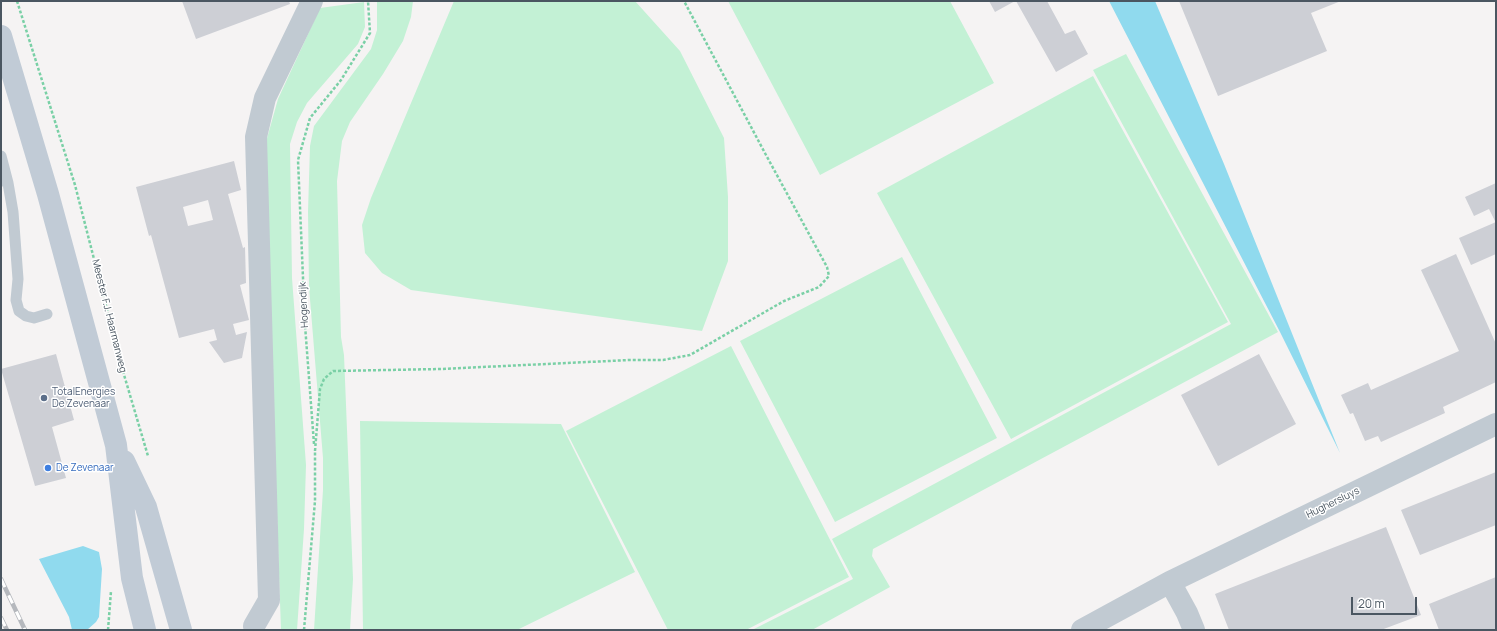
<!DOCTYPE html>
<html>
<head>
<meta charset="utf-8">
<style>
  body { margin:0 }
  #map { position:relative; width:1497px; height:631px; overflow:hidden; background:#f5f3f3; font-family:Manrope,sans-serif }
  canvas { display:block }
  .frame { position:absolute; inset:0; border:2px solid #4a5661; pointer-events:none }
  .scale { position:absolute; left:1351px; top:597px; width:66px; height:18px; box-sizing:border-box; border:2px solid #4a5661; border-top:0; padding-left:5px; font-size:12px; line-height:14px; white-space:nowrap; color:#4a5661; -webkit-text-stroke:3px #fff; paint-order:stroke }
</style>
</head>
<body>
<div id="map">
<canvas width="1497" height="631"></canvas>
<div class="frame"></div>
<div class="scale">20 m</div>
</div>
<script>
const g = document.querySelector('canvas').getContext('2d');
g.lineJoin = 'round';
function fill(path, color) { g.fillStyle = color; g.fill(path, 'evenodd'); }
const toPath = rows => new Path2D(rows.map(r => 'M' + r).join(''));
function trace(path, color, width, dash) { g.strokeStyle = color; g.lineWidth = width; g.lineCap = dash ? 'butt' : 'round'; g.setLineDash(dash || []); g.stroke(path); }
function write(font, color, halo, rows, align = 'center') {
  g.font = font + ' Manrope,sans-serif'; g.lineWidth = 3; g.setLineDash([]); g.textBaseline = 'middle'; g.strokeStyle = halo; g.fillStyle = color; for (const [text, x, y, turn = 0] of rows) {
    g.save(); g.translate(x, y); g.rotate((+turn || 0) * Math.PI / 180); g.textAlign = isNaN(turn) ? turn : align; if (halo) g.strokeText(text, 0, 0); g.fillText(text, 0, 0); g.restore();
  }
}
const green = toPath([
  [377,1,413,1,411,17,403,41,383,74,350,122,342,141,337,181,341,337,344,355,353,579,350,630,314,630,323,490,323,458,309,287,308,212,310,146,314,126,371,49,377,30],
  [454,1,635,1,680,51,724,138,728,197,728,261,702,331,411,290,382,273,365,253,362,225,371,198],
  [728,1,950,1,994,83,820,175],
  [364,2,365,27,358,44,307,103,297,122,290,144,292,278,306,465,304,529,297,630,281,630,264,149,278,99,320,8],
  [1126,54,1278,332,873,549,872,556,890,587,812,630,752,630,853,579,832,539,1231,324,1093,70],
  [1093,76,1228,322,1011,439,877,193],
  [902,257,997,438,835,522,740,341],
  [731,346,849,577,746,630,668,630,566,431],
  [360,421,561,424,635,572,517,630,363,630]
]);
const water = toPath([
  [1109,1,1155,1,1224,164,1340,453,1280,332],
  [83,546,99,552,102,569,99,617,96,622,87,630,72,630,69,617,39,559]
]);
const building = toPath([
  [182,1,289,1,290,4,196,39],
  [989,1,1015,1,995,12],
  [1016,1,1047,1,1065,34,1075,30,1088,54,1056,72],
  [1179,1,1341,1,1311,13,1327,51,1218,96],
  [234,161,241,190,228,194,243,248,245,247,246,283,240,285,249,320,233,324,236,335,247,332,242,358,224,363,209,342,217,340,214,329,179,338,151,235,149,236,136,187],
  [208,200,213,220,188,226,183,207],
  [1496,183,1496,220,1495,221,1489,209,1474,216,1465,197],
  [1496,222,1496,254,1471,265,1459,238],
  [1456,254,1496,344,1496,382,1443,407,1445,413,1381,442,1378,436,1365,441,1353,413,1350,414,1341,395,1368,383,1371,390,1459,351,1421,270],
  [56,354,74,420,52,427,66,478,35,486,1,369],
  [1259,354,1296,424,1218,466,1181,395],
  [1496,472,1496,525,1420,555,1401,510],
  [1386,527,1421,615,1381,630,1229,630,1215,594],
  [1496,577,1496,630,1439,630,1429,604]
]);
const path = toPath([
  [17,1,75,185,122,368,148,456],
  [314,444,305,325,298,160,310,118,341,80,370,33,368,1],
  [315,451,320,389,324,379,333,371,441,369,630,360,663,360,690,355,784,301,819,287,829,276,827,267,766,155,684,1],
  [108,630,111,591],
  [304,630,315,501,315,451]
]);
const service = toPath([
  [1,156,8,183,2,180],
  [8,183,13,212,18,279,16,300,19,311,26,316,34,318,47,314]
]);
const minor = toPath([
  [1170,582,1187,613,1194,630],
  [254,626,269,600,256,137,265,98,312,1],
  [1082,630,1170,582,1496,424]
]);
const secondary = toPath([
  [1,36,48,194,116,445,132,578,145,630],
  [124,461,146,507,181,630]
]);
const rail = toPath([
  [1,579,25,630],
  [1,618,7,630]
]);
const markers = [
  [44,398,4,"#5c6f8a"],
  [48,468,4,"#3f7fe0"]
];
const streetNames = [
  ["Hogendijk",304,305,-93],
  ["Meester F.J. Haarmanweg",109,316,76],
  ["Hughersluys",1333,503,-26]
];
const serviceNames = [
  ["TotalEnergies",52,392],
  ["De Zevenaar",52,404]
];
const shopNames = [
  ["De Zevenaar",56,468]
];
fill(green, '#c3f1d5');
fill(water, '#90daee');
fill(building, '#cdcfd5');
trace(path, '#7ad0a6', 2.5, [3, 2]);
trace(service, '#c1cad2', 11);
trace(minor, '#c1cad2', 22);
trace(secondary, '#c1cbd6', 22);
trace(rail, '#b5b8bd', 4.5);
trace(rail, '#fff', 3, [9]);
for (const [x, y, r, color] of markers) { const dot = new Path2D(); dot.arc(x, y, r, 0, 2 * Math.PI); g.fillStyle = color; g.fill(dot); trace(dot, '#fff', 1.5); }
write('10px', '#4a5661', '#fff', streetNames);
write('10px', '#4e5e75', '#fff', serviceNames, 'left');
write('10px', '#366cbe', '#fff', shopNames, 'left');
</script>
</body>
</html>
